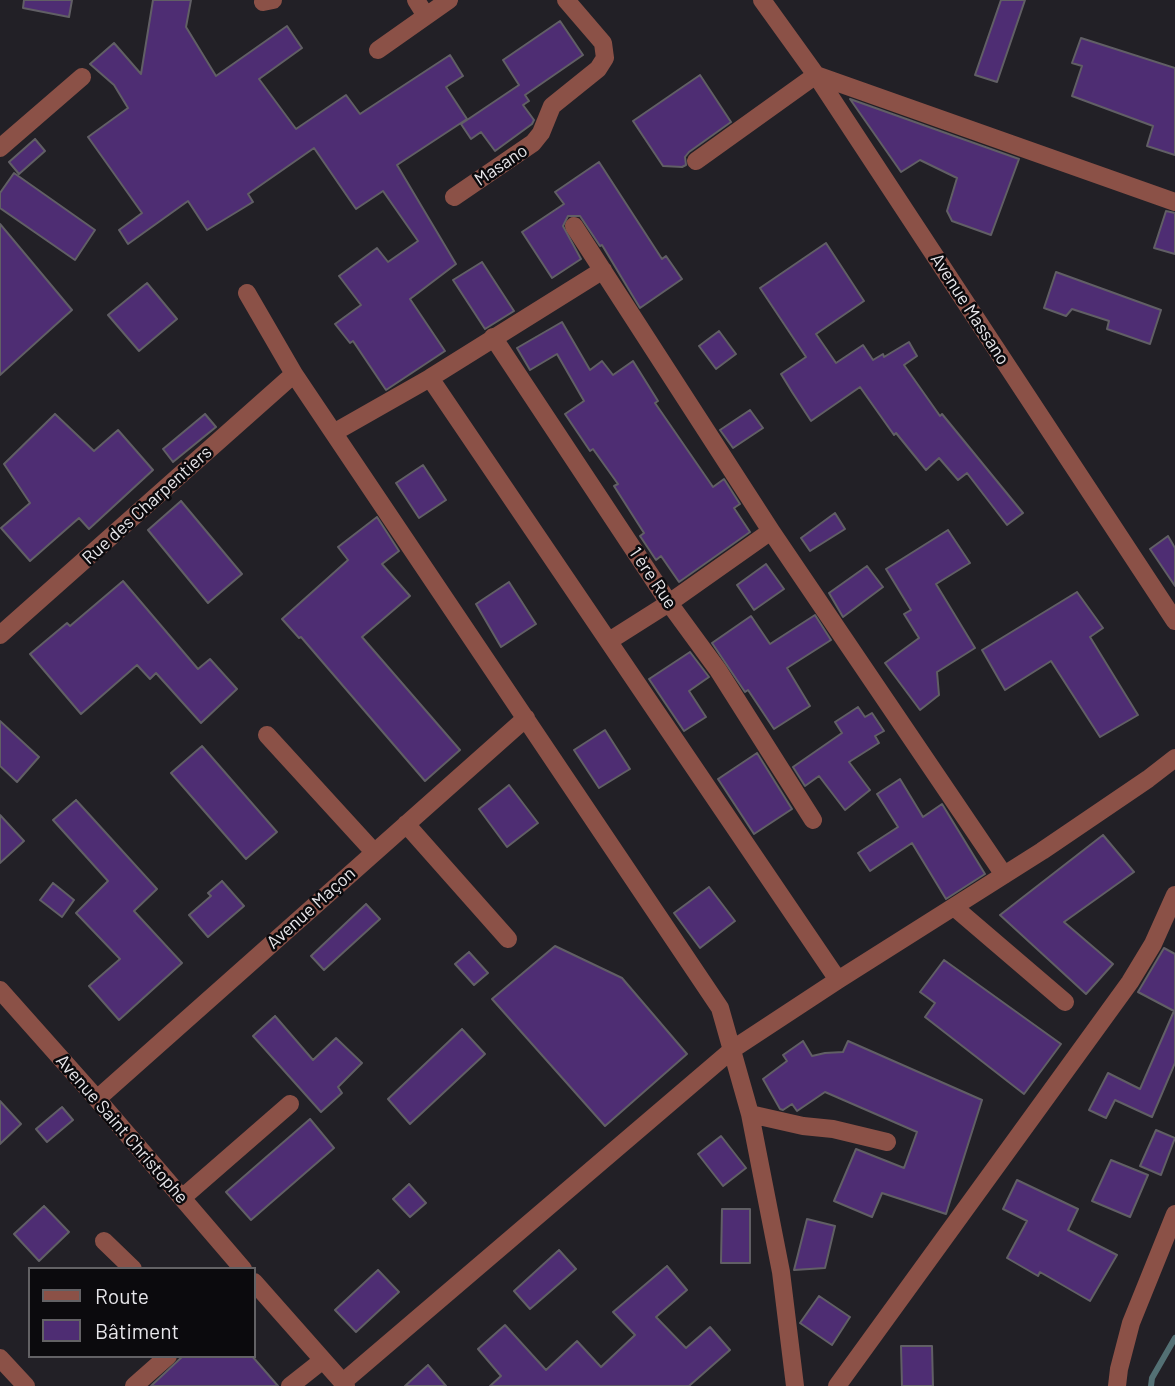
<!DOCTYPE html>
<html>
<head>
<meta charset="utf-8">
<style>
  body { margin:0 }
  #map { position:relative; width:1175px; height:1386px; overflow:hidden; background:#222026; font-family:Barlow,sans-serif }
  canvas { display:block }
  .legend { position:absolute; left:28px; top:1267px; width:228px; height:91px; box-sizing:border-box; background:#0b0a0d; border:2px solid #636265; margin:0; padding:9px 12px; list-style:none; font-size:21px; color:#e7e6ea }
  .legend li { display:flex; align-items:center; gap:14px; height:35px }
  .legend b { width:35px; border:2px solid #636265 }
</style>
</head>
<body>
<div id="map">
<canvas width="1175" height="1386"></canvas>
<ul class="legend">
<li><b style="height:9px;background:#8b5147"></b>Route</li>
<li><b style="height:19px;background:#4e2d73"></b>Bâtiment</li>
</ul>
</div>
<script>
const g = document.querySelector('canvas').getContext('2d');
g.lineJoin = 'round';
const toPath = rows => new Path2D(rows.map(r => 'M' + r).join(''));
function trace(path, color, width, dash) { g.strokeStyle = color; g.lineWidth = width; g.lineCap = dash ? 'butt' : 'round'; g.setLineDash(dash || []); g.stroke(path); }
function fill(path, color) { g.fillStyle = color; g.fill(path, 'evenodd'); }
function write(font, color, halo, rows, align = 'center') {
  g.font = font + ' Barlow,sans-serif'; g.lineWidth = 5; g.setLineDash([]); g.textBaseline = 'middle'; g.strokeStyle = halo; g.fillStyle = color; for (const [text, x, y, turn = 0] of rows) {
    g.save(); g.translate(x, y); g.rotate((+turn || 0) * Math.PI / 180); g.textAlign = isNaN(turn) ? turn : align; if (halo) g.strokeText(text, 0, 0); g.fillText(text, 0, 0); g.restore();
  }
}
const stream = toPath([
  [1151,1386,1152,1378,1175,1338]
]);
const building = toPath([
  [24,0,72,0,69,17,23,8,24,0],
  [153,0,191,0,186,27,216,76,287,26,302,48,259,79,296,129,346,95,360,114,450,55,463,76,446,87,467,119,397,165,456,264,410,299,445,351,386,390,353,341,350,343,335,324,361,305,339,276,377,248,388,262,418,241,383,191,356,209,314,148,248,194,253,202,207,230,188,201,128,244,119,230,142,213,88,137,128,108,114,85,90,64,114,43,141,74,153,0],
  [1001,0,1025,0,997,82,975,75,1001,0],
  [560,21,583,55,525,95,529,101,523,105,534,120,532,124,495,151,481,132,471,139,461,124,519,85,503,60,560,21],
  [1081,38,1175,68,1175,155,1147,146,1153,126,1072,96,1082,66,1072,63,1081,38],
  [700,75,731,122,689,152,685,157,686,165,682,167,663,166,633,121,700,75],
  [850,99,1019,159,991,235,952,221,947,211,957,178,920,160,901,172,850,99],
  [35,139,45,151,19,174,9,162,35,139],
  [599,162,662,259,666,256,682,279,640,308,602,245,600,246,580,216,568,216,563,226,581,259,552,278,522,232,564,204,555,192,599,162],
  [14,173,95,230,75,260,0,208,0,193,14,173],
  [1166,211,1175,213,1175,254,1154,248,1166,211],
  [0,224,72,310,0,375,0,224],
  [826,243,864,301,816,334,836,363,863,345,873,360,883,354,884,357,909,342,917,356,904,365,940,416,942,414,1023,513,1007,525,967,473,958,480,939,458,926,470,896,433,894,435,860,387,811,421,792,392,781,374,806,357,760,288,826,243],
  [482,262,514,311,485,329,453,280,482,262],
  [1056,272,1161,310,1150,344,1107,329,1109,321,1072,309,1066,316,1044,308,1056,272],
  [147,283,177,319,139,351,108,315,147,283],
  [562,322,590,370,602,361,613,375,633,361,658,401,655,403,713,487,724,479,740,504,734,508,750,532,679,582,661,556,656,560,640,536,644,533,614,486,618,484,593,449,590,451,565,414,584,401,557,354,530,370,517,348,562,322],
  [719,331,736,354,716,369,699,346,719,331],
  [750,410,763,428,733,448,720,430,750,410],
  [55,414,94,451,118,430,153,470,89,529,79,518,30,561,1,528,30,503,4,464,55,414],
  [205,414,216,427,173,462,163,449,205,414],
  [423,465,446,500,419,518,396,483,423,465],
  [181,501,242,574,208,603,148,530,181,501],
  [835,513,845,529,810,551,801,538,835,513],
  [377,517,399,551,382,564,410,596,362,637,460,750,425,781,301,637,299,638,282,619,348,560,338,547,377,517],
  [948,530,970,563,936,584,975,648,937,672,939,695,920,710,885,663,919,638,904,614,911,610,886,569,948,530],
  [1168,536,1175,548,1175,586,1150,549,1168,536],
  [766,564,784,589,754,610,737,585,766,564],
  [867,566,883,587,843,617,829,593,867,566],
  [123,581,198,669,210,659,237,689,201,723,156,673,150,679,137,665,81,714,30,654,67,623,70,626,123,581],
  [509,582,536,624,501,647,476,604,509,582],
  [1077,592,1103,628,1090,637,1138,715,1100,737,1051,661,1005,690,982,650,1077,592],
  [815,615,831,640,787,668,810,706,774,729,748,690,745,692,712,643,751,616,770,644,815,615],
  [690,652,709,677,689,691,706,717,684,731,649,679,690,652],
  [858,707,865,717,872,713,884,731,875,736,879,743,849,762,870,790,845,810,819,776,805,786,793,767,842,733,835,722,858,707],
  [0,721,39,757,17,782,0,766,0,721],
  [605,730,630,769,599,788,574,750,605,730],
  [202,746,277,832,246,859,171,773,202,746],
  [757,753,792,809,754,834,718,779,757,753],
  [900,779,923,817,942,804,985,874,946,899,912,843,870,871,858,853,898,827,877,794,900,779],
  [509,785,538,823,507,847,479,809,509,785],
  [76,800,157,889,134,911,182,963,119,1020,89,986,120,959,76,913,108,881,53,820,76,800],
  [0,815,24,841,0,863,0,815],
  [1103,835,1134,872,1064,922,1113,964,1086,994,1000,915,1103,835],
  [222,881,244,906,208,937,189,915,211,896,208,893,222,881],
  [53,883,74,900,62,917,40,900,53,883],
  [709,887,735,921,700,948,674,913,709,887],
  [366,904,380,919,324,970,311,956,366,904],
  [555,946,622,978,687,1054,605,1126,492,999,555,946],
  [1164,948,1175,954,1175,1063,1152,1117,1115,1100,1106,1118,1089,1110,1108,1073,1140,1089,1174,1011,1138,992,1164,948],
  [469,952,488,973,474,985,455,964,469,952],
  [944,960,1061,1044,1024,1094,925,1017,935,1003,920,992,944,960],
  [275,1016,313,1060,336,1038,362,1063,338,1087,342,1093,321,1112,253,1036,275,1016],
  [462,1029,485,1054,410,1124,388,1099,462,1029],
  [803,1041,812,1056,825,1053,843,1052,848,1041,982,1100,946,1214,882,1193,872,1217,834,1201,856,1149,904,1168,917,1132,825,1092,797,1111,792,1104,783,1110,780,1109,763,1079,787,1061,783,1055,803,1041],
  [0,1101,21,1124,0,1144,0,1101],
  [62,1107,73,1120,47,1142,36,1129,62,1107],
  [310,1119,334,1148,251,1220,226,1192,310,1119],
  [1156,1130,1175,1138,1161,1175,1140,1166,1156,1130],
  [721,1136,746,1168,723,1186,698,1154,721,1136],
  [1111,1160,1148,1175,1130,1217,1092,1201,1111,1160],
  [1017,1180,1078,1209,1068,1230,1117,1255,1090,1301,1040,1272,1038,1276,1007,1258,1027,1221,1003,1209,1017,1180],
  [409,1184,426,1203,410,1217,393,1199,409,1184],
  [44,1206,69,1232,39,1261,14,1234,44,1206],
  [722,1209,750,1209,750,1263,721,1263,722,1209],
  [807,1219,835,1226,825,1268,794,1270,807,1219],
  [559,1250,576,1269,530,1309,514,1291,559,1250],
  [667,1266,687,1290,656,1317,686,1348,710,1327,730,1350,689,1386,490,1386,501,1376,478,1349,505,1325,546,1370,577,1341,601,1367,635,1335,613,1312,667,1266],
  [378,1270,399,1292,356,1332,335,1310,378,1270],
  [819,1296,850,1317,832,1345,800,1323,819,1296],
  [901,1346,932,1346,933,1386,902,1386,901,1346],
  [183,1356,252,1356,278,1386,151,1386,183,1356],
  [428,1365,446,1386,405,1386,428,1365]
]);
const minor = toPath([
  [416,0,426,16],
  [762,0,816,75,1175,621],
  [263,2,273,0],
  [378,50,449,0],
  [0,148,82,77],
  [696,161,816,75,1175,202],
  [454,197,533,143,541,133,552,106,598,69,605,58,603,43,566,0],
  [574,226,771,531,1004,875],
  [247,293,294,374,720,1008,750,1114,781,1272,795,1386],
  [493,337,669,603,718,670,813,820],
  [430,378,838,980],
  [335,432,430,378,603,270],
  [0,635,294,374],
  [609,641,669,603,771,531],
  [267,735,374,852],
  [406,824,508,939],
  [954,907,1065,1002],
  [0,990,97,1099,243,1269],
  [97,1099,526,718],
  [750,1114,803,1126,833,1129,887,1142],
  [182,1198,290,1104],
  [104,1241,133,1269],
  [254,1282,346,1386],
  [0,1358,26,1386],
  [343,1382,733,1049,838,980,1042,851,1148,779,1175,758],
  [134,1386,168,1356],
  [290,1386,323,1360],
  [837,1386,1130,982,1153,944,1175,895],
  [1117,1386,1119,1369,1131,1323,1175,1214]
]);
const streetNames = [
  ["Masano",501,165,-34],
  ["Avenue Massano",970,309,57],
  ["Rue des Charpentiers",147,505,-42],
  ["1 ère Rue",653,578,56],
  ["Avenue Maçon",311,908,-42],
  ["Avenue Saint Christophe",122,1129,49]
];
trace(stream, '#537074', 6);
fill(building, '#4e2d73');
trace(building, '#615f65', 2);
trace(minor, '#8b5147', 18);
write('18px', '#e7e6ea', '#0b0a0d', streetNames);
</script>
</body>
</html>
